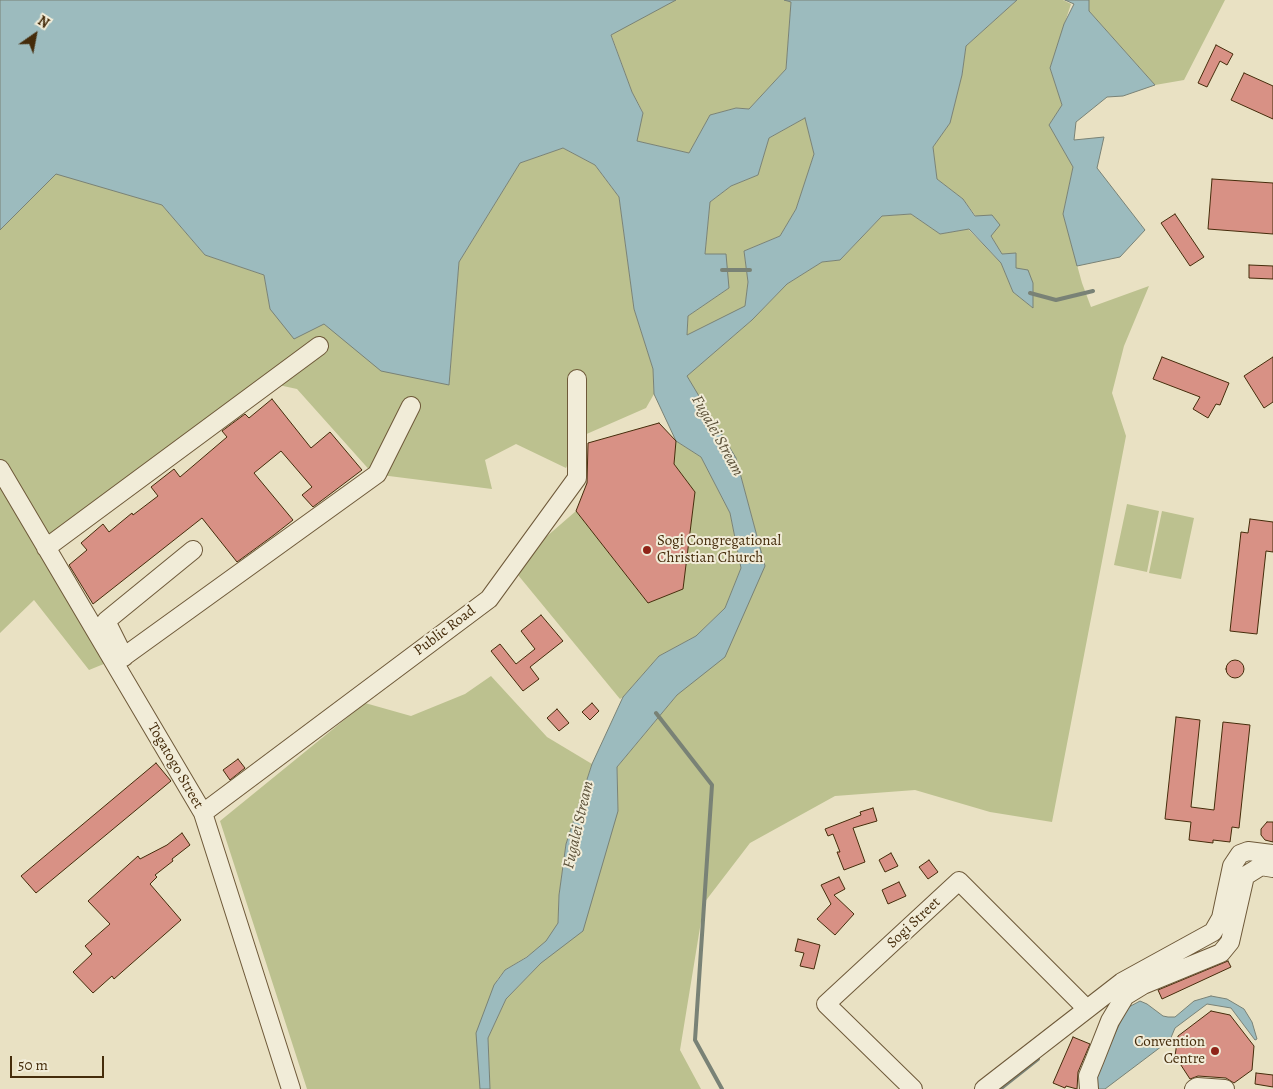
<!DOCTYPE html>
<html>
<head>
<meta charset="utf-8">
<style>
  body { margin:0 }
  #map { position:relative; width:1273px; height:1089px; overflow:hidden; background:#e9e1c3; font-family:Alegreya,serif }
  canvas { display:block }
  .north { position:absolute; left:10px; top:10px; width:50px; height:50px; -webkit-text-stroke:4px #f1ecd8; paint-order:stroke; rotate:33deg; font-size:14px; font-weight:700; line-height:20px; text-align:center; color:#452c0b }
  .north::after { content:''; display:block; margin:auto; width:18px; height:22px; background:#452c0b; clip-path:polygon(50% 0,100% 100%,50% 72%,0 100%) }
  .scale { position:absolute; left:10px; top:1056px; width:94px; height:22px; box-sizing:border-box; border:2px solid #452c0b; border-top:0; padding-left:6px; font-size:15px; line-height:18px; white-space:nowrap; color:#452c0b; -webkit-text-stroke:4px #f1ecd8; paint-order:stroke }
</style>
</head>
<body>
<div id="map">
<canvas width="1273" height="1089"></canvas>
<div class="north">N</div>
<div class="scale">50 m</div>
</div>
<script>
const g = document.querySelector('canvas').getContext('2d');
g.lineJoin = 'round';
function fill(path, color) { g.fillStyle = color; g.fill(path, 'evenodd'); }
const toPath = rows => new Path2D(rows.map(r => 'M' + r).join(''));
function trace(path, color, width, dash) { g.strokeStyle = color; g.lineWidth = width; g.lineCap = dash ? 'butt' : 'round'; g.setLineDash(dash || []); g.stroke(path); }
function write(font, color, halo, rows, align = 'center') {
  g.font = font + ' Alegreya,serif'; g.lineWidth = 4; g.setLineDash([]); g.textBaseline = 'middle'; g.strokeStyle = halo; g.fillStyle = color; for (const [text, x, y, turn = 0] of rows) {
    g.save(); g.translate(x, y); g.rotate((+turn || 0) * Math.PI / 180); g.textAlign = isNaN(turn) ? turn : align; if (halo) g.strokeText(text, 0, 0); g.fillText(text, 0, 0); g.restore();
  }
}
const green = toPath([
  [676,0,784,0,791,2,786,69,749,109,736,108,710,115,689,153,636,141,643,112,632,92,611,34],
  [1017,0,1063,0,1071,4,1050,68,1062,105,1049,125,1073,167,1063,214,1082,283,1091,307,1149,286,1124,346,1112,393,1126,436,1052,822,990,812,915,790,835,796,750,843,704,903,680,1050,701,1089,490,1089,488,1038,506,999,541,963,618,811,617,767,677,695,765,566,736,458,686,376,752,320,787,284,822,262,840,260,882,216,911,214,940,234,968,229,1001,263,1013,292,1033,308,1016,268,1016,253,1002,254,991,236,963,199,937,179,933,147,950,123,962,75,966,46],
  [1089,0,1225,0,1184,80,1155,85,1089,11],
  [805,118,814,154,796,209,780,236,744,251,748,282,745,307,687,335,688,316,729,288,705,254,710,202,731,186,758,175,769,138],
  [563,148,595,165,619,197,634,309,653,369,654,394,646,408,582,436,566,468,516,444,485,460,492,489,373,474,297,389,274,384,50,549,116,659,89,670,34,600,0,633,0,156,162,205,205,255,264,275,270,309,324,324,449,385,459,262,520,163],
  [676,441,701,457,730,513,741,568,725,608,696,636,659,656,623,697,620,699,518,575,531,552,546,537,576,511,648,603,683,589,695,492,674,464],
  [1127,504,1159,511,1147,572,1114,565],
  [1162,511,1194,518,1181,579,1149,573],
  [491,676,547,737,592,764,566,844,559,895,558,923,547,941,531,954,505,970,497,980,480,1070,480,1089,307,1089,220,821,365,703,411,716,465,694]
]);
const water = toPath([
  [0,0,676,0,611,35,632,92,643,113,637,141,689,153,710,115,736,108,749,109,786,69,791,2,784,0,1017,0,966,46,962,75,950,123,933,147,937,179,963,199,975,216,992,215,1000,225,991,236,1002,254,1016,253,1016,268,1028,270,1033,283,1033,308,1013,292,1001,263,969,229,940,234,911,214,882,216,840,260,822,262,787,284,752,320,687,376,736,458,765,566,725,657,677,695,617,767,618,811,583,931,541,963,506,999,488,1038,490,1089,480,1089,476,1033,494,985,505,970,527,957,546,941,558,923,559,895,566,844,592,764,623,697,659,656,696,636,725,608,741,568,730,513,701,457,676,441,654,394,653,369,634,309,619,197,595,165,563,148,520,163,459,262,449,385,381,371,324,324,294,339,270,309,264,275,205,255,162,205,56,174,0,230,0,0],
  [805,118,814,154,796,209,780,236,744,251,748,282,745,306,687,335,688,316,729,288,726,254,705,254,710,202,731,186,758,175,769,138,805,118],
  [1065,0,1089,0,1089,11,1155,85,1123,96,1107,97,1076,122,1074,140,1104,137,1097,168,1145,230,1120,257,1077,266,1063,214,1073,167,1049,125,1062,105,1050,68,1064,24,1074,4,1065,0],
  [1211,996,1227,999,1244,1009,1252,1022,1257,1039,1255,1040,1231,1008,1207,1004,1175,1028,1170,1040,1105,1089,1098,1089,1095,1084,1096,1074,1127,1008,1140,1001,1147,1004,1163,1016,1168,1017,1175,1017,1194,1001,1211,996]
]);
const stream = toPath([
  [722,270,750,270],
  [1030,293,1056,300,1093,291],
  [656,713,712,785,695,1040,722,1089],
  [1000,1089,1038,1059]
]);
const building = toPath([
  [1216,45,1233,54,1227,65,1220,61,1207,87,1198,83,1216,45],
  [1244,73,1273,86,1273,119,1231,100,1244,73],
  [1212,179,1273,183,1273,234,1208,229,1212,179],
  [1175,214,1204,257,1190,266,1161,223,1175,214],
  [1249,265,1273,266,1273,279,1249,278,1249,265],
  [1162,357,1229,383,1220,405,1216,404,1208,418,1193,409,1200,397,1153,379,1162,357],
  [1273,357,1273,402,1264,408,1244,376,1273,357],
  [272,399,311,448,330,432,362,470,313,507,302,495,312,487,281,451,254,473,293,520,274,535,237,562,202,518,93,604,69,565,87,550,81,543,103,524,109,532,132,513,133,515,158,496,151,487,174,469,180,477,227,437,222,431,245,414,249,418,272,399],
  [659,423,676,441,674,464,695,492,683,589,648,603,576,511,587,483,588,443,659,423],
  [1250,519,1273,522,1273,552,1266,551,1257,634,1230,631,1241,532,1248,533,1250,519],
  [541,615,563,641,530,667,539,679,523,691,491,651,500,644,516,664,535,649,521,631,541,615],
  '1226 669a9 9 0 1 1 18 0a9 9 0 1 1-18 0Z',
  [592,703,599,711,590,720,582,712,592,703],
  [557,709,569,723,559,731,547,718,557,709],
  [1176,717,1200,720,1191,807,1214,810,1223,722,1250,725,1239,828,1232,827,1230,842,1213,840,1213,843,1189,840,1191,822,1165,819,1176,717],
  [238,759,245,768,230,780,223,770,238,759],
  [156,763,171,781,36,893,21,876,156,763],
  [873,808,877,821,853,828,865,862,844,870,837,852,840,852,833,834,828,836,825,829,861,815,860,812,873,808],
  [1267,822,1273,822,1273,842,1265,840,1261,835,1261,829,1267,822],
  [182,833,190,845,172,859,173,861,155,875,157,877,150,884,181,920,114,979,112,976,93,993,73,972,92,954,85,946,110,924,88,901,138,856,140,859,167,845,182,833],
  [891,853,898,866,885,872,879,860,891,853],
  [929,860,938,872,928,879,919,867,929,860],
  [839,877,845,889,834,895,854,914,835,935,817,919,831,904,821,885,839,877],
  [899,882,906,896,888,904,882,890,899,882],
  [798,939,820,945,814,969,800,966,804,953,795,951,798,939],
  [1228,961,1231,967,1162,999,1158,990,1228,961],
  [1211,1011,1230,1015,1254,1046,1252,1070,1234,1083,1226,1078,1198,1076,1190,1079,1175,1056,1178,1036,1211,1011],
  [1073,1037,1090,1044,1078,1072,1077,1089,1066,1086,1065,1088,1053,1083,1073,1037],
  [1256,1073,1273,1075,1273,1087,1255,1084,1256,1073]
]);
const minor = toPath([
  [0,469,203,813,291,1089],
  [46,548,319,346],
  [124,657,106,621,193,550],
  [115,663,377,474,411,406],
  [203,813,489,599,577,478,577,379],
  [913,1089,826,1004,959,881,1087,1009],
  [984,1089,1122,982,1213,932,1221,918,1232,866,1240,854,1248,851,1273,854],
  [1089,1089,1088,1076,1095,1059,1110,1021,1125,996,1143,985,1221,953,1230,942,1245,876,1261,866,1273,868],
  [1194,1089,1197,1087,1225,1089]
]);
const markers = [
  [647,550,5,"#8f2418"],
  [1215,1051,5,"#8f2418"]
];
const poiNames = [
  ["Sogi Congregational",657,541],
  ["Christian Church",657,558],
  ["Convention",1205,1042,"right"],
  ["Centre",1205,1059,"right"]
];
const streetNames = [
  ["Public Road",445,631,-37],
  ["Togatogo Street",175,766,60],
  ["Sogi Street",914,923,-43]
];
const waterNames = [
  ["Fugalei Stream",717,436,61],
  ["Fugalei Stream",579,825,-77]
];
fill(green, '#bcc18f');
fill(water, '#9cbbbe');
trace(water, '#798276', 1);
trace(stream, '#798276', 4);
fill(building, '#d89185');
trace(building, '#452c0b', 1);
trace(minor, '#6e5939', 20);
trace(minor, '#f1ecd8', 18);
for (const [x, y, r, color] of markers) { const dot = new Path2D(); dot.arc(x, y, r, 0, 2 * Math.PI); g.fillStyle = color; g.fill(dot); trace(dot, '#f1ecd8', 2); }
write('15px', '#452c0b', '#f1ecd8', poiNames, 'left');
write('15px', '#452c0b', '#f1ecd8', streetNames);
write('italic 16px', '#5b5038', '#f1ecd8', waterNames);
</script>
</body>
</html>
